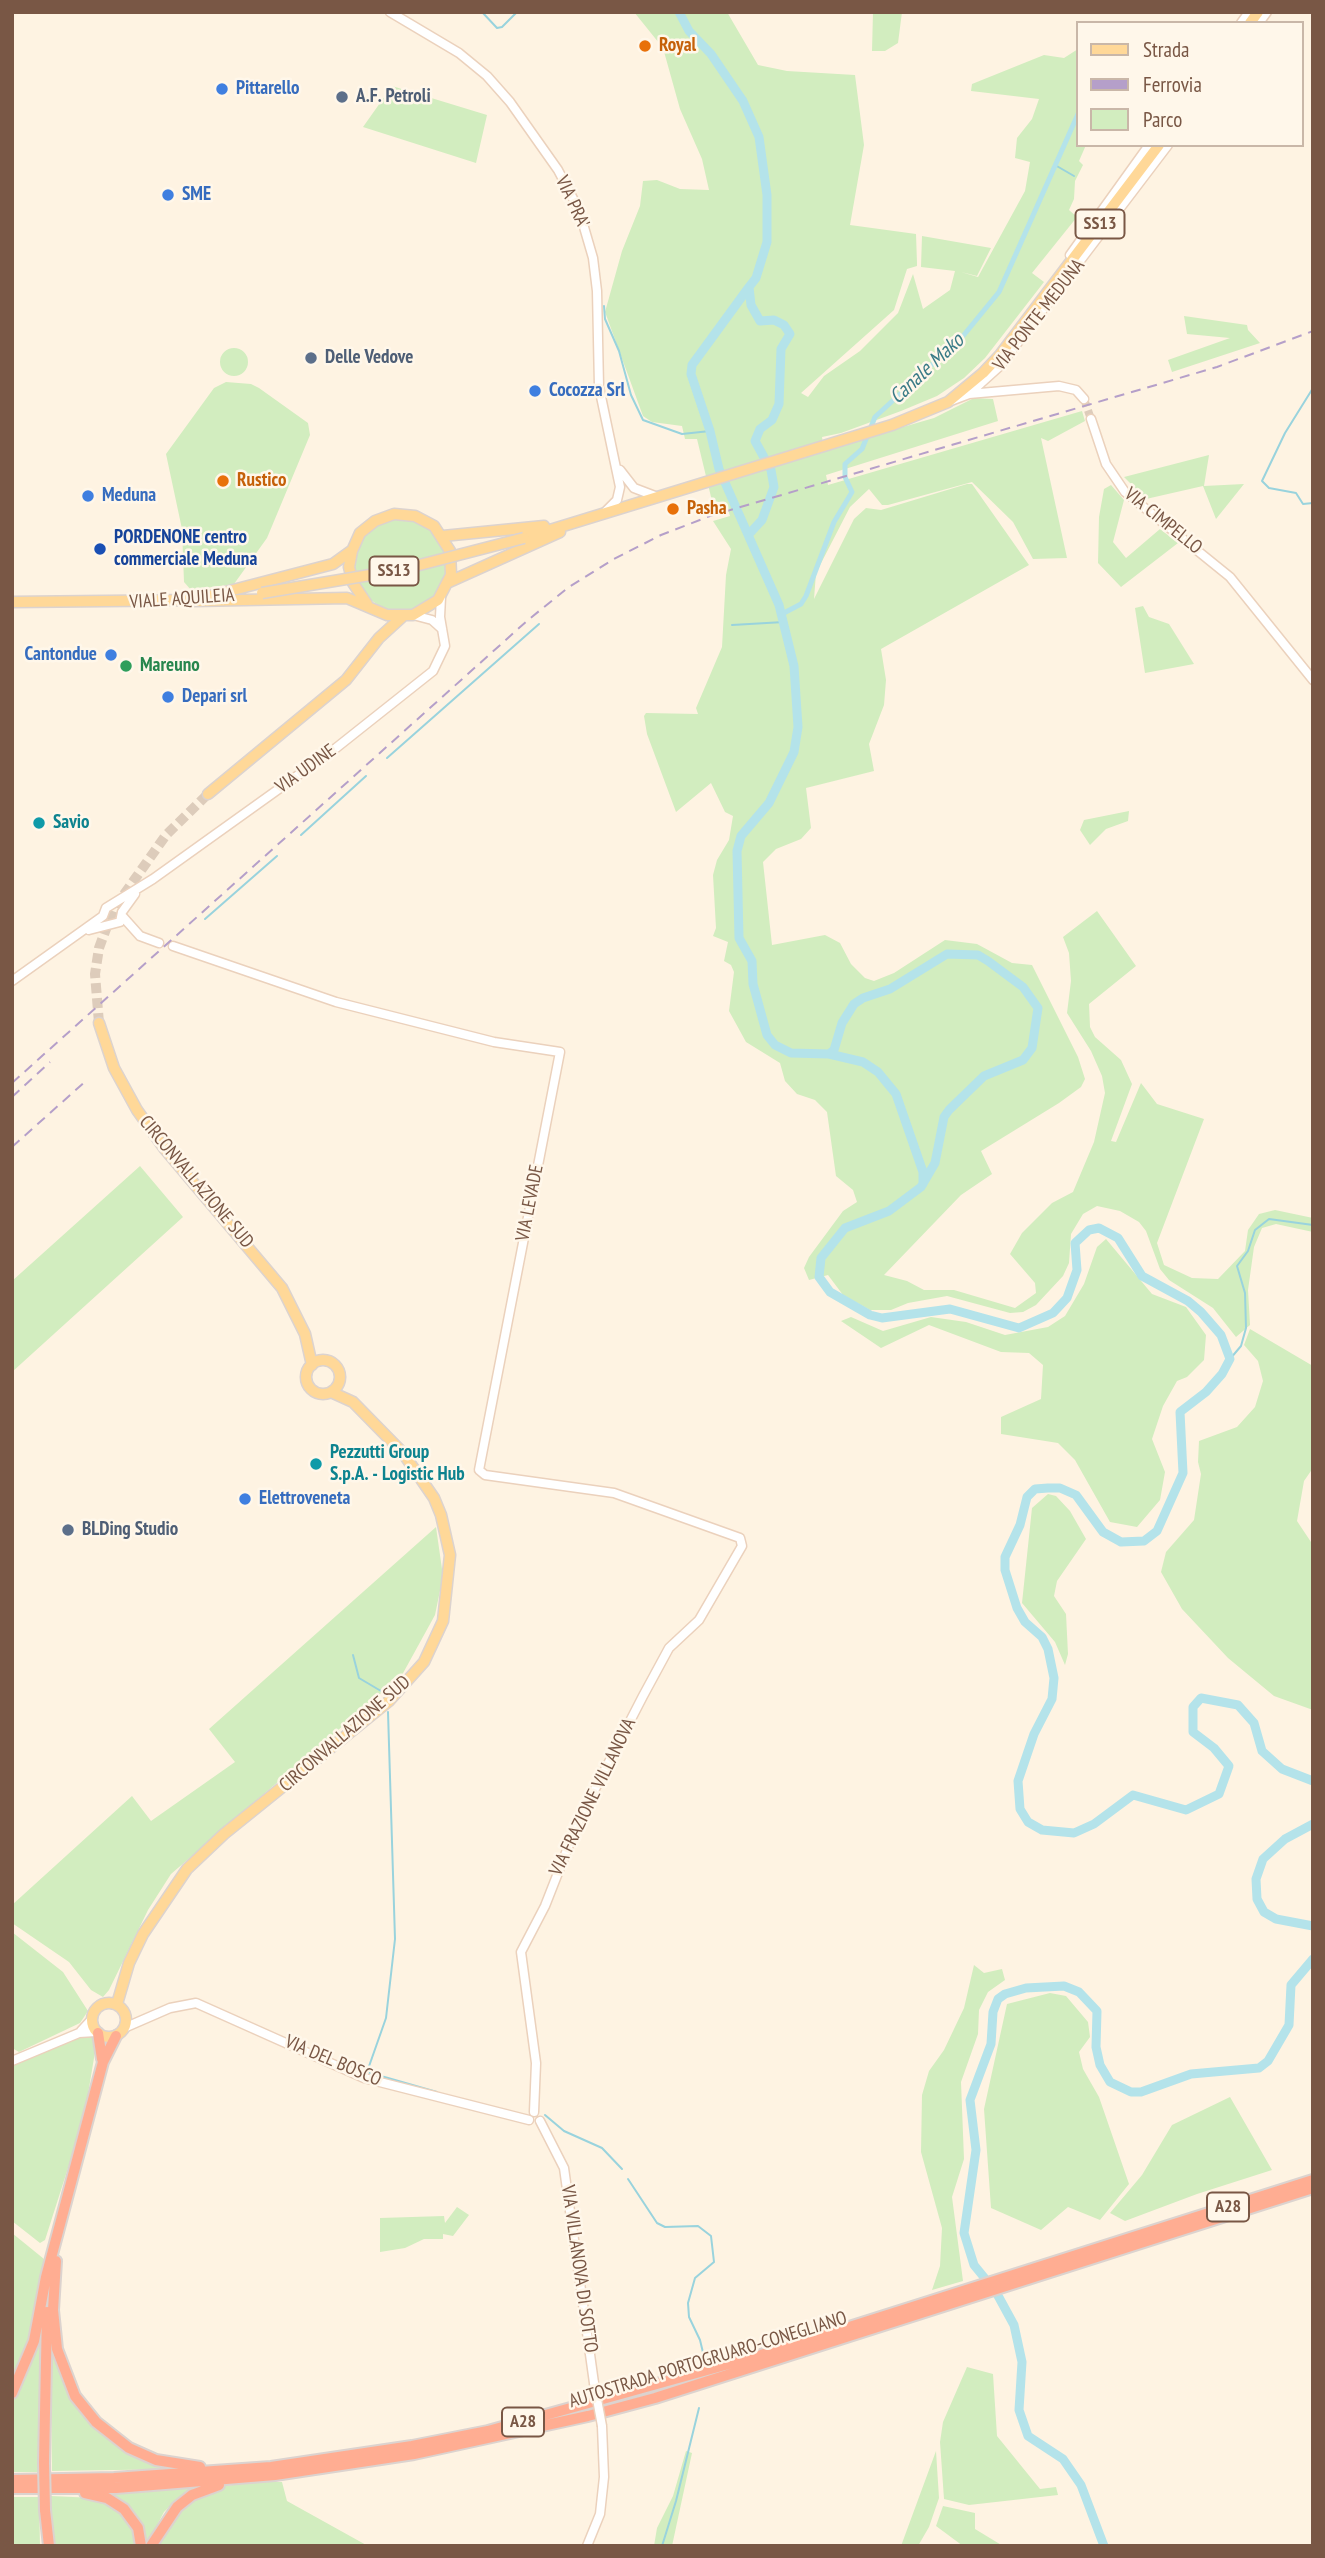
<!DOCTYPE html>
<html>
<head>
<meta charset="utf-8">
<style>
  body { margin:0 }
  #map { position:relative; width:1325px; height:2558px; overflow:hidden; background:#fef3e2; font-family:"PT Sans Narrow",sans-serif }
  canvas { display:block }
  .frame { position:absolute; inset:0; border:14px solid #795745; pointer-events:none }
  .legend { position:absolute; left:1076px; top:21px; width:228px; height:126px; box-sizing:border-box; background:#fff7ea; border:2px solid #c9b7a8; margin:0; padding:9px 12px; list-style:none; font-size:21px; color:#795745 }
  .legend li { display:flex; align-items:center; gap:14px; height:35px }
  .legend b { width:35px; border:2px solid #c9b7a8 }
</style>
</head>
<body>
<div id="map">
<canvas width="1325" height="2558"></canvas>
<div class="frame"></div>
<ul class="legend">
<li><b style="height:9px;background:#ffd898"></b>Strada</li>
<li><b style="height:9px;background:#b59fc9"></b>Ferrovia</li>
<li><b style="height:19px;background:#d2edbf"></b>Parco</li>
</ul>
</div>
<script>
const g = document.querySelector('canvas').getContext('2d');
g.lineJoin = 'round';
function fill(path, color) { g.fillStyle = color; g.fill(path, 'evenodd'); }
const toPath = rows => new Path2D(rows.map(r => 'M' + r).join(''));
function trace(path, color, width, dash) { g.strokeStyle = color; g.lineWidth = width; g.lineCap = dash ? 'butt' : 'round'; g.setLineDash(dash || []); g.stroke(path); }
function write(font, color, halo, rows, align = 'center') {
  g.font = font + ' "PT Sans Narrow",sans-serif'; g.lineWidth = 5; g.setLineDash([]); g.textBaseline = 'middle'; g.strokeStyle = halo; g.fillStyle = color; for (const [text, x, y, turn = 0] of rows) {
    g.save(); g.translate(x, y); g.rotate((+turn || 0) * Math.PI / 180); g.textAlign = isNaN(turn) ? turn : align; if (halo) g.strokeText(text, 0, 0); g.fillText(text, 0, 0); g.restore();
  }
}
const green = toPath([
  [634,12,727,12,758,65,787,71,855,75,864,145,850,225,916,234,917,263,917,266,907,269,894,310,801,393,808,397,824,376,860,351,898,313,913,274,923,309,950,290,955,271,921,267,922,236,991,248,977,276,961,272,978,277,1025,191,1030,162,1015,158,1017,138,1032,119,1039,99,971,91,972,84,1044,55,1064,58,1078,49,1078,145,1086,145,1079,161,1083,165,1075,181,1074,199,1069,210,1077,217,1032,273,1044,282,985,358,964,378,937,396,901,411,841,433,822,437,824,450,934,418,974,398,993,399,998,421,826,475,828,485,1082,411,1085,421,1048,441,1041,438,1067,558,1033,559,1013,522,972,482,888,505,882,505,869,489,850,507,816,573,814,599,854,519,866,508,881,510,967,484,972,484,1029,565,881,649,886,680,884,705,869,744,874,771,806,788,811,828,801,839,776,849,763,862,772,945,825,935,840,943,851,964,865,978,874,981,894,973,945,940,977,944,1012,963,1032,965,1078,1057,1085,1079,1081,1087,1059,1103,981,1151,992,1174,961,1195,884,1275,907,1281,924,1290,954,1290,1015,1308,1036,1293,1035,1283,1010,1254,1022,1233,1052,1203,1073,1192,1094,1142,1105,1093,1102,1076,1091,1051,1067,1013,1071,981,1069,953,1063,937,1097,911,1136,966,1089,1004,1090,1027,1095,1037,1121,1060,1132,1084,1111,1141,1116,1142,1141,1083,1157,1104,1204,1119,1157,1243,1164,1265,1192,1278,1218,1279,1245,1251,1248,1230,1259,1214,1275,1210,1313,1218,1313,1232,1276,1224,1262,1228,1254,1247,1248,1290,1250,1325,1236,1337,1213,1308,1169,1280,1160,1269,1146,1231,1139,1222,1120,1211,1097,1206,1083,1214,1071,1234,1069,1263,1063,1276,1036,1305,1023,1312,1010,1313,947,1296,908,1303,891,1310,870,1310,843,1295,828,1275,809,1280,804,1268,809,1257,843,1211,857,1202,853,1190,836,1176,827,1112,815,1100,797,1094,785,1081,780,1063,746,1042,729,1011,734,972,731,965,724,961,728,942,713,936,716,928,713,875,717,860,729,840,733,816,725,812,711,783,676,812,647,734,644,716,646,713,698,714,696,708,722,647,726,575,731,549,713,521,730,516,726,503,712,501,697,439,685,439,682,426,652,422,643,416,605,312,622,251,640,206,643,181,657,180,680,189,709,190,702,159,680,109,663,48],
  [873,12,902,12,898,43,885,51,872,51],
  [392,86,487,115,476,163,363,127],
  [1184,316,1247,325,1248,330,1260,343,1172,372,1168,360,1230,338,1187,334],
  '220 362a14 14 0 1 1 28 0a14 14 0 1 1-28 0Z',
  [226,382,251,384,259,388,308,423,310,435,267,538,234,584,191,590,184,582,182,529,166,454,214,388],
  [1209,455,1204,486,1244,484,1216,519,1203,486,1146,499,1124,477],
  [1111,485,1124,500,1113,542,1126,558,1160,529,1178,543,1121,587,1098,563,1099,517,1104,489],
  '355 565a46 46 0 1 1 92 0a46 46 0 1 1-92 0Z',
  [1143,606,1149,617,1169,624,1194,664,1145,673,1135,608],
  [1129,811,1128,821,1106,829,1090,845,1080,830,1084,820],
  [140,1166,183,1217,12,1372,12,1281],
  [1106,1239,1152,1294,1186,1307,1206,1335,1204,1360,1187,1377,1177,1381,1163,1406,1152,1439,1165,1472,1160,1500,1137,1527,1110,1522,1075,1460,1058,1443,1001,1434,1001,1417,1041,1399,1043,1365,1029,1353,1001,1352,929,1325,881,1348,841,1321,851,1317,883,1331,931,1317,966,1322,1005,1335,1048,1327,1065,1316,1084,1284,1097,1247],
  [1250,1329,1313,1366,1313,1468,1304,1481,1297,1521,1313,1545,1313,1710,1274,1696,1228,1658,1182,1609,1161,1572,1166,1552,1194,1520,1201,1474,1198,1462,1199,1441,1237,1427,1255,1407,1263,1381,1258,1361,1244,1345],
  [1048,1494,1056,1496,1070,1511,1086,1539,1057,1581,1054,1596,1066,1614,1068,1654,1065,1665,1055,1642,1022,1603,1032,1508],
  [436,1527,443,1576,435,1615,402,1675,171,1874,148,1910,109,1990,103,1997,91,1990,69,1962,12,1923,12,1905,132,1796,151,1821,235,1762,209,1729],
  [12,1932,63,1972,88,2011,80,2023,19,2052,12,2048],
  [974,1965,984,1973,1002,1969,1005,1980,988,1992,979,2010,978,2034,961,2082,964,2159,952,2197,963,2281,932,2290,940,2266,942,2228,921,2152,922,2095,929,2071,944,2050,964,2008],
  [1050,1993,1066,1996,1088,2022,1090,2037,1079,2052,1083,2069,1099,2097,1129,2184,1100,2220,1068,2207,1041,2230,991,2208,984,2109,1007,2004],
  [87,2034,95,2039,95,2052,84,2118,45,2240,40,2243,12,2221,12,2065],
  [1230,2097,1272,2170,1197,2194,1125,2221,1110,2213,1142,2175,1172,2125],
  [457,2207,469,2215,453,2236,443,2234,443,2239,424,2239,405,2248,380,2252,380,2218,444,2216,445,2223],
  [12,2233,44,2259,25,2357,12,2385],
  [50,2324,64,2379,108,2436,181,2469,52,2471],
  [41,2326,39,2472,12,2472,12,2400,31,2362],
  [967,2367,993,2374,997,2436,1040,2489,1056,2487,1058,2495,969,2505,944,2499,940,2442,943,2422],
  [686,2451,692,2453,672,2546,654,2546,657,2528,673,2496],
  [936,2451,939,2498,929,2527,918,2546,901,2546],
  [256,2482,282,2482,287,2501,368,2546,153,2546,170,2519,197,2495,225,2486],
  [199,2487,176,2500,164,2512,146,2546,142,2527,98,2492],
  [51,2496,95,2498,119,2508,132,2521,136,2546,53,2546,49,2528],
  [12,2497,39,2497,40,2546,12,2546],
  [943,2506,975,2513,975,2529,1003,2546,963,2546,936,2526]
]);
const stream = toPath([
  [482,12,497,28,502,27,517,12],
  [1055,165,1074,176],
  [604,306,605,319,619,351,631,395,643,420,682,434,710,431],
  [1313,388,1285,433,1262,481,1269,488,1296,493,1303,504,1313,503],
  [732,625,784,622],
  [387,758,539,624],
  [301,835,366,776],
  [205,919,277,856],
  [1230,1359,1241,1346,1246,1328,1245,1293,1237,1266,1248,1251,1255,1230,1269,1219,1313,1225],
  [353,1655,359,1678,386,1694],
  [388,1712,395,1939,386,2018,367,2072,437,2092],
  [545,2115,564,2131,602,2148,622,2169],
  [628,2179,657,2223,665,2227,698,2226,711,2236,714,2262,695,2278,688,2303,689,2317,700,2340,706,2365],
  [662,2546,676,2501,699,2408]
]);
const canal = toPath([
  [782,614,801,604,806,596,834,522,852,492,845,477,845,464,862,449,875,417,963,336,999,292,1078,114]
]);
const river = toPath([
  [679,12,689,31,711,54,743,101,759,137,767,195,767,242,756,278,749,287,751,305,760,321,774,320,784,325,790,334,781,349,779,404,772,420,760,429,755,441,771,470,774,487,762,520,750,533],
  [749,287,692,365,691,374,710,431,719,469,779,605,794,666,798,727,794,752,769,803,741,836,737,851,739,938,752,961,753,984,767,1035,775,1045,791,1053,829,1054,834,1050,842,1023,854,1004,863,998,890,989,947,954,978,955,988,961,1023,987,1038,1008,1032,1048,1023,1060,984,1076,949,1110,944,1117,935,1163,921,1187,889,1211,845,1228,821,1258,819,1277,830,1292,870,1315,882,1318,950,1309,1019,1328,1053,1313,1067,1298,1077,1270,1075,1243,1089,1230,1099,1228,1118,1238,1142,1276,1188,1301,1201,1312,1221,1335,1230,1359,1222,1374,1206,1392,1180,1412,1183,1473,1157,1531,1144,1541,1121,1542,1103,1532,1076,1495,1060,1488,1048,1488,1035,1489,1027,1497,1020,1525,1005,1557,1005,1570,1017,1608,1025,1622,1042,1637,1048,1649,1054,1678,1052,1699,1034,1734,1018,1781,1020,1809,1028,1822,1042,1830,1074,1833,1094,1824,1133,1795,1186,1810,1219,1794,1229,1766,1214,1748,1193,1732,1193,1707,1201,1698,1238,1705,1254,1723,1262,1751,1282,1769,1313,1781],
  [829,1054,863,1062,878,1072,896,1094,923,1172,923,1184],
  [1313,1824,1285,1839,1263,1859,1256,1879,1257,1899,1264,1912,1276,1919,1313,1926],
  [1104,2546,1081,2485,1063,2459,1028,2436,1019,2410,1022,2362,1014,2325,996,2292,974,2265,964,2233,976,2150,970,2100,991,2044,993,2012,998,1999,1005,1994,1026,1988,1064,1986,1079,1992,1097,2011,1096,2047,1100,2065,1110,2082,1131,2092,1141,2092,1191,2074,1259,2068,1268,2061,1289,2025,1291,1985,1313,1959]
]);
const secondaryTunnel = toPath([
  [1084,399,1091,419]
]);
const primaryTunnel = toPath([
  [99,1023,95,974,99,948,113,910,166,835,208,794]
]);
const secondary = toPath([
  [390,12,459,53,487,76,510,102,558,170,579,210,593,258,597,291,599,387,620,487,617,500,605,512],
  [1241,23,1249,12],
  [1259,23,1267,12],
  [1070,255,1149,145],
  [969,394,1059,386,1076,390,1084,399],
  [948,402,969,394,1000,366,1168,145],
  [1091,419,1106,464,1125,492,1230,577,1313,680],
  [620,470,634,488,655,496],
  [413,615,432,620,442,629],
  [123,917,140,936,159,943],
  [89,930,120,922,122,912,135,894],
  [173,946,336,1002,494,1042,560,1052,479,1470,485,1475,614,1493,740,1538,742,1546,699,1620,669,1648,643,1696,578,1822,545,1906,521,1952,536,2063,534,2112],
  [12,981,103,916,106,908,153,879,336,748,433,671,445,646,440,617,441,597],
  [124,2028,170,2008,196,2003,364,2078,529,2120],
  [81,2031,92,2019],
  [12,2061,79,2033,96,2032],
  [540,2121,564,2168,594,2383],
  [587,2546,600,2514,604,2477,602,2426]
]);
const primary = toPath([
  [1250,23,1258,12],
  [443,536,544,526],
  [524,538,892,425,948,402,983,373,1000,355,1159,145],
  [449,582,560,532],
  [210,596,333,564,351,551],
  [192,601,347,598,387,615,413,615,438,600,451,575,450,551,434,526,415,516,394,514,375,521,360,533,352,551,349,567,353,583,367,604],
  [12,602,199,600],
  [208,794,346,680,379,638,402,617],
  [99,1023,114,1068,137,1110,164,1148,282,1288,305,1334,312,1365],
  '306 1377a17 17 0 1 1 34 0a17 17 0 1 1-34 0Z',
  '92 2020a17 17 0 1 1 34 0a17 17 0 1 1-34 0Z',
  [117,2004,129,1963,143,1934,187,1869,224,1834,389,1701,424,1662,443,1621,450,1555,441,1515,434,1498,403,1453,353,1402,331,1392]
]);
const highway = toPath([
  [98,2033,102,2059],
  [56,2261,53,2310,57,2349,75,2396,96,2422,129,2448,156,2460,200,2467],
  [12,2393,34,2341,46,2277,103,2062,116,2036],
  [44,2463,47,2312],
  [12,2480,114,2478,271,2467,412,2446,488,2431,761,2355,1313,2180],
  [12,2488,116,2488,275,2475,414,2454,588,2416,655,2398,1313,2188],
  [85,2493,107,2498,124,2509,138,2528,141,2546],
  [45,2510,49,2546],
  [151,2546,177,2507,192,2495,219,2485]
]);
const rail = toPath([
  [12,1083,528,620,569,587,614,559,661,535,710,516,1217,367,1313,331],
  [12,1097,50,1062],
  [12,1147,88,1079]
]);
const secondaryBridge = toPath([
  [594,2383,602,2426]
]);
const primaryBridge = toPath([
  [262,593,400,570,524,538]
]);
const highwayBridge = toPath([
  [44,2463,45,2510]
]);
const markers = [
  [645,46,7,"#e8710a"],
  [222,89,7,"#3f7fe0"],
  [342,97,7,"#5c6f8a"],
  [168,195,7,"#3f7fe0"],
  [311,358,7,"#5c6f8a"],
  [535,391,7,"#3f7fe0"],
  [223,481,7,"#e8710a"],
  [88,496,7,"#3f7fe0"],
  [673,509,7,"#e8710a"],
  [100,549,7,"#1a4fb4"],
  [111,655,7,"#3f7fe0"],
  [126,666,7,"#2e9e5b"],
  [168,697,7,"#3f7fe0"],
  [39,823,7,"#0f9aa8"],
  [316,1464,7,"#0f9aa8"],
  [245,1499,7,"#3f7fe0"],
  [68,1530,7,"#5c6f8a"]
];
const shields = [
  [1100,224,49],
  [394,571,49],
  [1228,2207,42],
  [523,2422,42]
];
const shieldNames = [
  ["SS13",1100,224],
  ["SS13",394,571],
  ["A28",1228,2207],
  ["A28",523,2422]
];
const foodNames = [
  ["Royal",659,46],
  ["Rustico",237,481],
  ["Pasha",687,509]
];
const shopNames = [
  ["Pittarello",236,89],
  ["SME",182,195],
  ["Cocozza Srl",549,391],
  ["Meduna",102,496],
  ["Cantondue",97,655,"right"],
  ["Depari srl",182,697],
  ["Elettroveneta",259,1499]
];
const serviceNames = [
  ["A.F. Petroli",356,97],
  ["Delle Vedove",325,358],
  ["BLDing Studio",82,1530]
];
const streetNames = [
  ["VIA PRA'",572,202,65],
  ["VIA PONTE MEDUNA",1039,315,-52],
  ["VIA CIMPELLO",1163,521,39],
  ["VIALE AQUILEIA",182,599,-4],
  ["VIA UDINE",306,769,-36],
  ["CIRCONVALLAZIONE SUD",196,1182,50],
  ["VIA LEVADE",530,1203,-79],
  ["CIRCONVALLAZIONE SUD",345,1734,-41],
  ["VIA FRAZIONE VILLANOVA",593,1797,-64],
  ["VIA DEL BOSCO",333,2061,23],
  ["VIA VILLANOVA DI SOTTO",579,2269,82],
  ["AUTOSTRADA PORTOGRUARO-CONEGLIANO",708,2360,-17]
];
const transitNames = [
  ["PORDENONE centro",114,538],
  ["commerciale Meduna",114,560]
];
const leisureNames = [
  ["Mareuno",140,666]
];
const cultureNames = [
  ["Savio",53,823],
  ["Pezzutti Group",330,1453],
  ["S.p.A. - Logistic Hub",330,1475]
];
const waterNames = [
  ["Canale Mako",927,369,-43]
];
fill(green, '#d2edbf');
trace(stream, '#99d3dd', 2);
trace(canal, '#b4e3ea', 5);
trace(river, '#b4e3ea', 9);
trace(secondaryTunnel, '#dcb', 8, [8, 4]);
trace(primaryTunnel, '#dcb', 10, [10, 5]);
trace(secondary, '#ebd1bc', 11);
trace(primary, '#dcd3cf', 13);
trace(highway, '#dcd3cf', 14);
trace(secondary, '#fff', 8);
trace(primary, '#ffd898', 10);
trace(highway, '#ffad92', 10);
trace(rail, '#b59fc9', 2, [10, 7]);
trace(secondaryBridge, '#ebd1bc', 11, []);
trace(primaryBridge, '#dcd3cf', 13, []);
trace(highwayBridge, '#dcd3cf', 14, []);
trace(secondaryBridge, '#fff', 8);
trace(primaryBridge, '#ffd898', 10);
trace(highwayBridge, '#ffad92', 10);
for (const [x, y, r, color] of markers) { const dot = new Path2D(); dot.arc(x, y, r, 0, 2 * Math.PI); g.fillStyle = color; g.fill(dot); trace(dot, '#fff7ea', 2.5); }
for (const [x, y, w] of shields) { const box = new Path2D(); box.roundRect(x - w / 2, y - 14.5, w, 29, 5); g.fillStyle = '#fff7ea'; g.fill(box); trace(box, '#795745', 2); }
write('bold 18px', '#795745', null, shieldNames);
write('bold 19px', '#c56008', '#fff7ea', foodNames, 'left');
write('bold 19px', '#366cbe', '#fff7ea', shopNames, 'left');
write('bold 19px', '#4e5e75', '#fff7ea', serviceNames, 'left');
write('19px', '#795745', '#fff7ea', streetNames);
write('bold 19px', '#164399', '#fff7ea', transitNames, 'left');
write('bold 19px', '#27864d', '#fff7ea', leisureNames, 'left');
write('bold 19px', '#0d838f', '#fff7ea', cultureNames, 'left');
write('italic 21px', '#3a7b87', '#fff7ea', waterNames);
</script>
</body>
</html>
